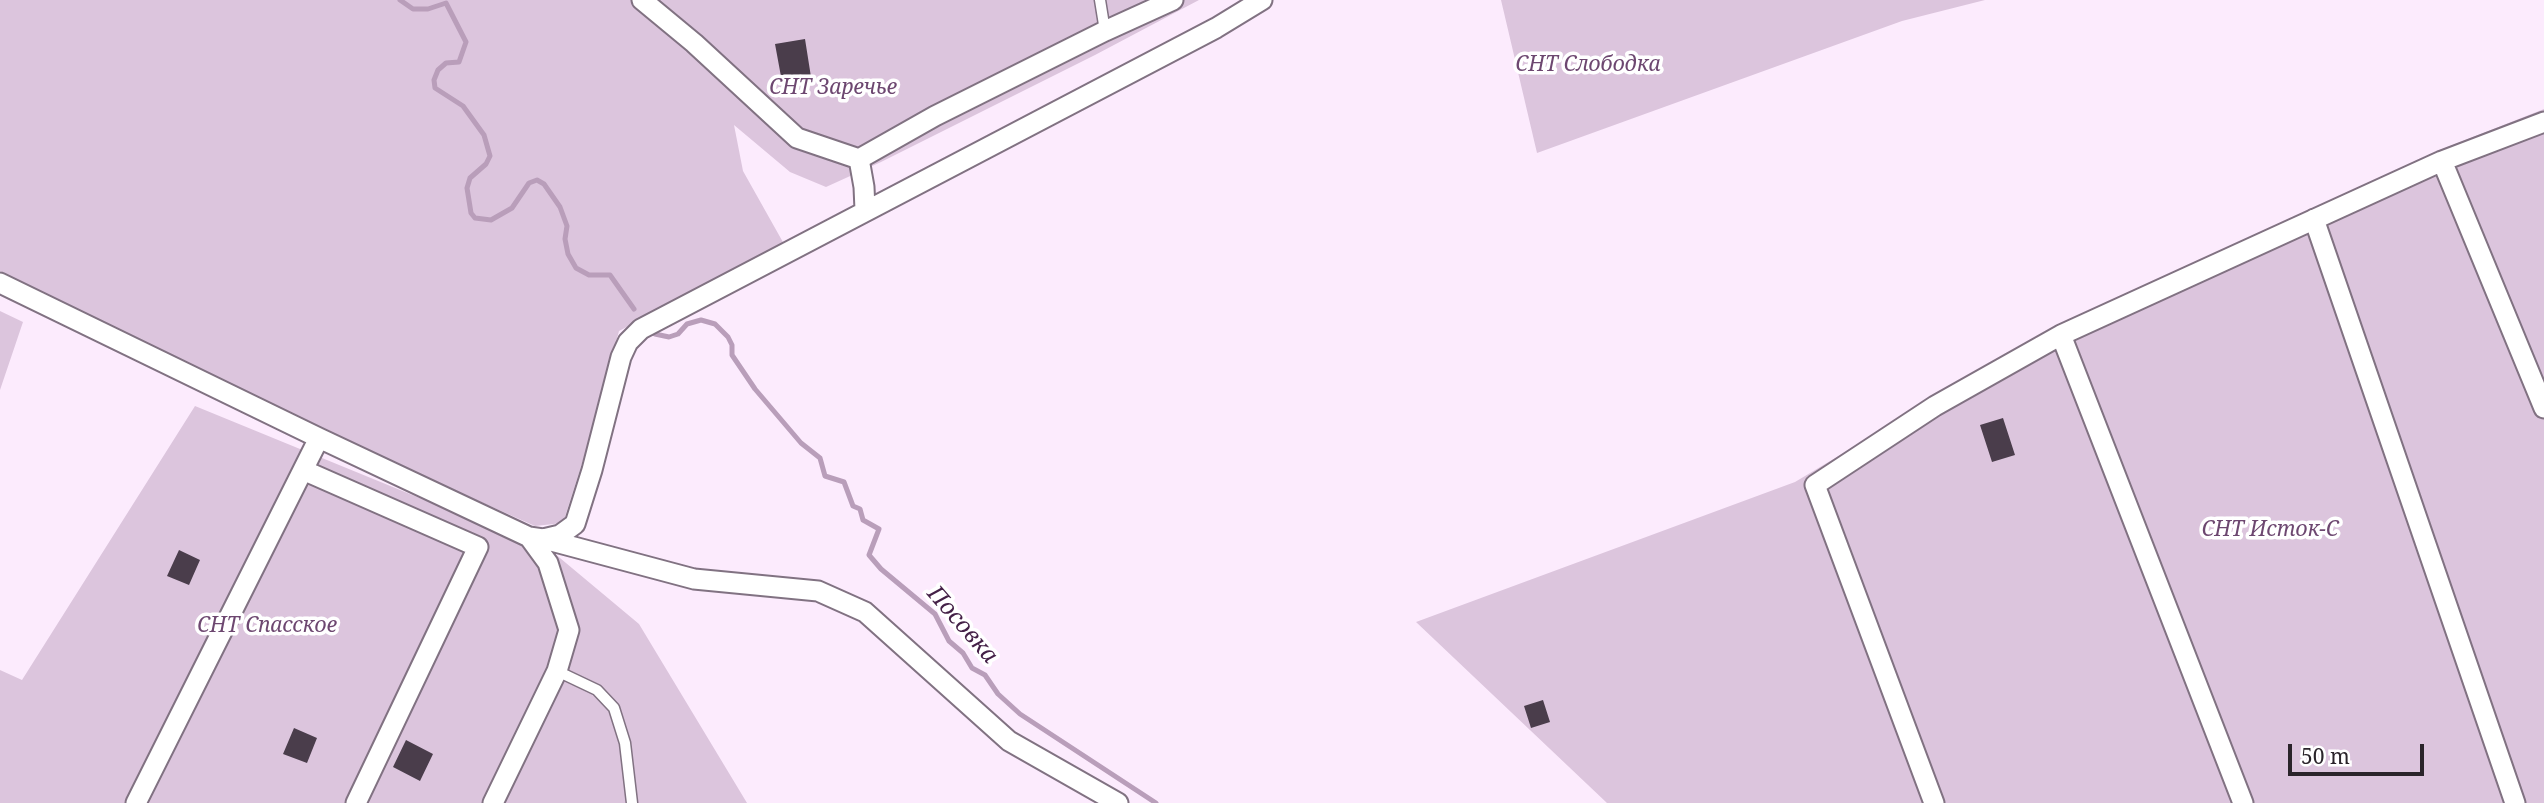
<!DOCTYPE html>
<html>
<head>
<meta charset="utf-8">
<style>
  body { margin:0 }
  #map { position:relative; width:2544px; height:803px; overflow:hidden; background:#fcebfd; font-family:"Noto Serif",serif }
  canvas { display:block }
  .scale { position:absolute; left:2288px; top:744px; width:136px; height:32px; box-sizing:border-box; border:4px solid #2a242a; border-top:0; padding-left:9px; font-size:21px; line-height:24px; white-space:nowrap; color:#2a242a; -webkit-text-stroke:5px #fff; paint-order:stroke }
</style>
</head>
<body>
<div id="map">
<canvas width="2544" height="803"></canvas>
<div class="scale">50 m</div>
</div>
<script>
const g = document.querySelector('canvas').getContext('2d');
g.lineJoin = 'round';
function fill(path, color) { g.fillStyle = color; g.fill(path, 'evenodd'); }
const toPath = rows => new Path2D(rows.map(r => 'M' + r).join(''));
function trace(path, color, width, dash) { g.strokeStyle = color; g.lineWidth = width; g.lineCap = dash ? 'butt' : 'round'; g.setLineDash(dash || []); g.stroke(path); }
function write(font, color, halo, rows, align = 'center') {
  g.font = font + ' "Noto Serif",serif'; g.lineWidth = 7; g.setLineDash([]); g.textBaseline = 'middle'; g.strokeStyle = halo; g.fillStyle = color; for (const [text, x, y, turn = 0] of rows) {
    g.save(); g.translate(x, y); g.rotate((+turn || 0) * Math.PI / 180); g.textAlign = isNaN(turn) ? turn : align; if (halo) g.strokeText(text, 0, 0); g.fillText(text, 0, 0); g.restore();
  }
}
const green = toPath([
  [0,0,1199,0,1095,55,881,162,826,187,790,172,734,125,743,171,784,244,619,331,591,435,563,523,535,526,323,432,0,271],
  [1501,0,1985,0,1902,21,1537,153],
  [2544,109,2544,803,1607,803,1416,622,1795,482,2049,330,2440,150],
  [0,311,23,322,0,390],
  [195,406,554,553,639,624,747,803,0,803,0,670,22,680]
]);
const stream = toPath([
  [400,0,413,9,428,9,446,3,466,42,459,62,446,63,438,70,434,80,435,88,463,106,484,135,490,156,486,164,470,178,467,188,471,213,475,218,491,220,512,208,529,183,537,180,544,184,560,207,567,226,565,239,568,254,576,268,589,275,610,275,634,309],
  [655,334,669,337,678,334,687,324,701,320,715,324,728,337,732,345,732,355,755,389,801,443,820,458,825,476,844,482,853,506,860,509,863,520,879,529,869,555,881,569,935,614,949,641,963,653,972,668,985,675,998,694,1020,714,1156,803]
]);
const building = toPath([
  [805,39,811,77,782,82,775,44],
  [2003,418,2015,455,1992,462,1980,425],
  [179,550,200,560,189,585,167,576],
  [1543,700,1550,722,1531,728,1524,706],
  [294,728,317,738,307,763,283,754],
  [406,740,433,754,420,781,393,767]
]);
const lane = toPath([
  [1100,0,1105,31],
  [557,671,597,690,614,708,625,743,632,803]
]);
const street = toPath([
  [642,0,694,43,797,138,859,159],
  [2442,161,2544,408],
  [865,210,864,187,859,159,935,116,1105,31,1173,0],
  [2314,219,2515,803],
  [0,283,319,438,529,537,543,539,560,535,575,524,592,470,621,357,628,342,641,329,1216,28,1262,0],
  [2061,335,2243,803],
  [303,470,478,547,356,803],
  [544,539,694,579,818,591,865,612,1009,741,1118,803],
  [136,803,319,438],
  [493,803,557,671,569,630,548,563,529,537],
  [1934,803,1815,485,1935,406,2061,335,2442,161,2544,122]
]);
const parkNames = [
  ["СНТ Слободка",1588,65],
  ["СНТ Заречье",833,88],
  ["СНТ Исток-С",2270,530],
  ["СНТ Спасское",267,626]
];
const waterNames = [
  ["Посовка",962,625,49]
];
fill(green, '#dcc5dd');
trace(stream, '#b99eba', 5);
fill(building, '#4a3d4b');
trace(lane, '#817282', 13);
trace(street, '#817282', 23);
trace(lane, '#fff', 10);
trace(street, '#fff', 19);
write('italic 21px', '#6d4770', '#fff', parkNames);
write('italic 23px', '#442047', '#fff', waterNames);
</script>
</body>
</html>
